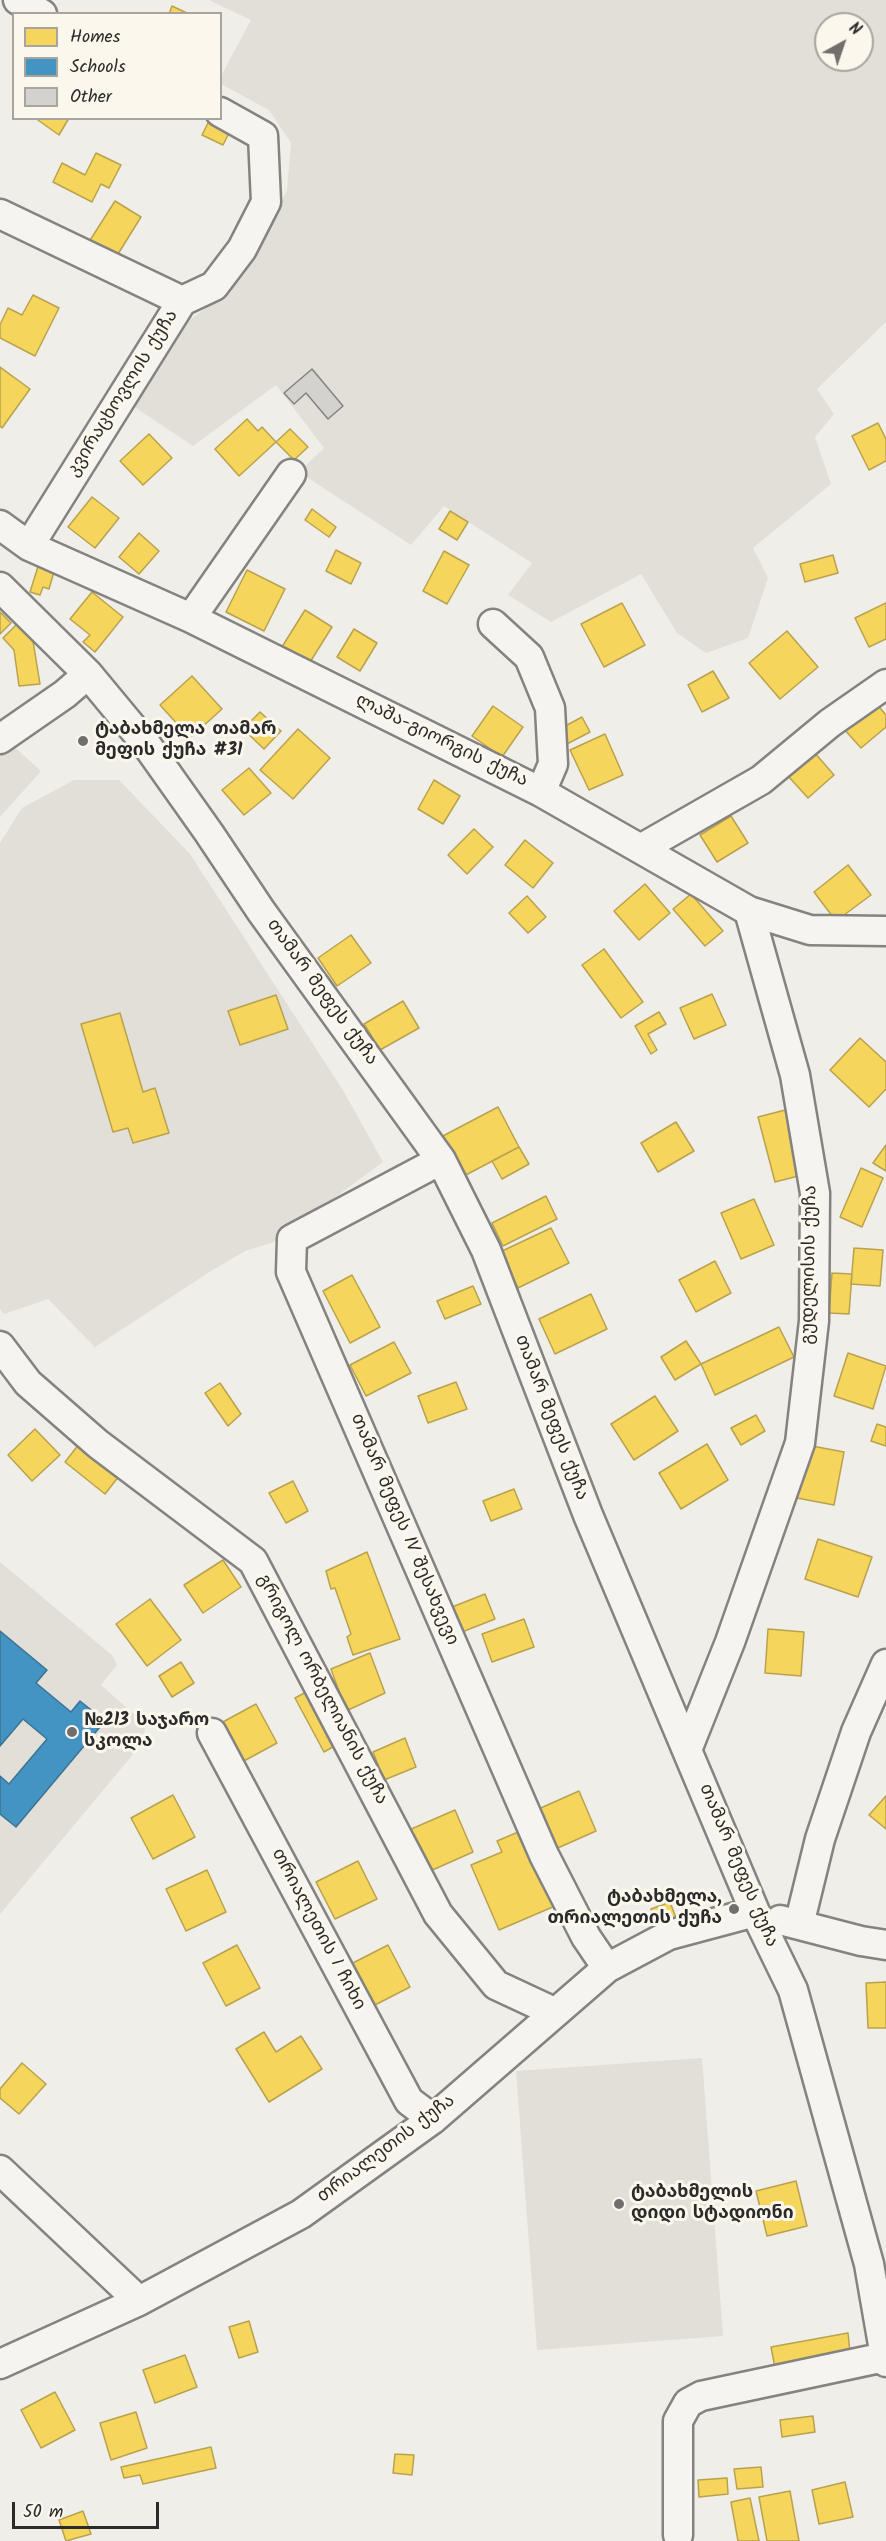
<!DOCTYPE html>
<html>
<head>
<meta charset="utf-8">
<style>
  body { margin:0 }
  #map { position:relative; width:886px; height:2541px; overflow:hidden; background:#f0eee8; font-family:Kalam,sans-serif }
  canvas { display:block }
  .legend { position:absolute; left:12px; top:12px; width:210px; height:108px; box-sizing:border-box; background:#fbf7ec; border:2px solid #a8a59f; margin:0; padding:8px 10px; list-style:none; font-size:18px; color:#2b2b2b }
  .legend li { display:flex; align-items:center; gap:12px; height:30px }
  .legend b { width:30px; border:2px solid #a8a59f }
  .north { position:absolute; left:814px; top:12px; width:60px; height:60px; box-sizing:border-box; background:#fbf7ec; border:2px solid #a8a59f; border-radius:50%; rotate:40deg; font-size:16px; font-weight:700; line-height:24px; text-align:center; color:#2b2b2b }
  .north::after { content:''; display:block; margin:auto; width:21px; height:27px; background:#706f6d; clip-path:polygon(50% 0,100% 100%,50% 72%,0 100%) }
  .scale { position:absolute; left:12px; top:2502px; width:147px; height:27px; box-sizing:border-box; border:3px solid #2b2b2b; border-top:0; padding-left:8px; font-size:18px; line-height:21px; white-space:nowrap; color:#2b2b2b; -webkit-text-stroke:4px #fbf7ec; paint-order:stroke }
</style>
</head>
<body>
<div id="map">
<canvas width="886" height="2541"></canvas>
<ul class="legend">
<li><b style="height:16px;background:#f6d55c"></b>Homes</li>
<li><b style="height:16px;background:#4393c3"></b>Schools</li>
<li><b style="height:16px;background:#d4d2ce"></b>Other</li>
</ul>
<div class="north">N</div>
<div class="scale">50 m</div>
</div>
<script>
const g = document.querySelector('canvas').getContext('2d');
g.lineJoin = 'round';
function fill(path, color) { g.fillStyle = color; g.fill(path, 'evenodd'); }
const toPath = rows => new Path2D(rows.map(r => 'M' + r).join(''));
function trace(path, color, width, dash) { g.strokeStyle = color; g.lineWidth = width; g.lineCap = dash ? 'butt' : 'round'; g.setLineDash(dash || []); g.stroke(path); }
function write(font, color, halo, rows, align = 'center') {
  g.font = font + ' Kalam,"Noto Sans Georgian",sans-serif'; g.lineWidth = 6; g.setLineDash([]); g.textBaseline = 'middle'; g.strokeStyle = halo; g.fillStyle = color; for (const [text, x, y, turn = 0] of rows) {
    g.save(); g.translate(x, y); g.rotate((+turn || 0) * Math.PI / 180); g.textAlign = isNaN(turn) ? turn : align; if (halo) g.strokeText(text, 0, 0); g.fillText(text, 0, 0); g.restore();
  }
}
const built = toPath([
  [209,0,886,0,886,322,817,389,834,414,815,437,831,484,753,548,768,578,748,638,706,653,677,633,641,574,551,622,508,595,532,563,444,506,411,545,299,472,324,448,276,385,193,446,130,404,175,330,223,296,257,250,287,190,291,143,269,110,221,84,221,76,251,20],
  [826,24,862,24,862,60,826,60],
  [10,743,41,771,0,817,0,754],
  [74,780,119,780,190,854,344,1092,383,1162,274,1242,245,1251,211,1271,95,1347,48,1299,4,1314,0,1309,0,843,22,808],
  [0,1562,112,1655,117,1665,101,1685,145,1724,144,1741,0,1914],
  [702,2058,723,2336,537,2350,516,2071]
]);
const homes = toPath([
  [172,6,189,14,169,14,172,6],
  [35,118,69,118,59,135,35,118],
  [209,121,230,131,223,145,202,135,209,121],
  [96,153,121,165,109,188,101,184,92,202,53,182,62,163,85,175,96,153],
  [115,201,141,217,113,262,87,245,115,201],
  [33,295,59,308,35,356,0,338,0,325,8,308,22,315,33,295],
  [0,367,30,389,2,428,0,426,0,367],
  [247,419,258,431,262,427,276,442,239,476,215,449,247,419],
  [878,423,886,439,886,461,869,470,852,436,878,423],
  [290,429,308,447,294,460,276,442,290,429],
  [149,434,172,458,143,485,120,461,149,434],
  [92,497,119,518,95,548,68,527,92,497],
  [312,509,336,527,329,537,305,520,312,509],
  [450,511,468,522,457,540,439,529,450,511],
  [139,533,159,551,139,574,119,557,139,533],
  [336,550,361,563,351,584,326,571,336,550],
  [444,551,469,565,447,604,423,591,444,551],
  [833,555,838,573,805,582,800,564,833,555],
  [40,560,56,565,49,589,43,587,40,595,30,592,40,560],
  [247,570,285,589,264,631,226,612,247,570],
  [92,592,123,617,95,652,83,642,90,635,70,619,92,592],
  [622,603,645,645,604,667,581,624,622,603],
  [886,603,886,639,869,647,855,618,886,603],
  [305,610,332,627,307,667,280,650,305,610],
  [0,612,11,623,0,634,0,612],
  [18,623,33,641,40,684,19,686,14,650,3,638,18,623],
  [354,629,377,643,360,671,337,657,354,629],
  [787,631,818,667,780,699,749,663,787,631],
  [713,671,729,698,702,712,688,685,713,671],
  [192,676,222,709,190,738,160,705,192,676],
  [875,702,886,715,886,727,861,748,843,728,875,702],
  [493,706,523,727,502,757,472,736,493,706],
  [260,712,281,731,264,749,243,729,260,712],
  [582,717,590,732,563,746,556,731,582,717],
  [298,729,330,758,293,799,260,770,298,729],
  [605,734,623,775,589,790,570,750,605,734],
  [814,752,834,775,808,798,788,776,814,752],
  [249,768,271,793,244,815,222,790,249,768],
  [434,780,460,796,443,824,418,809,434,780],
  [731,816,748,843,717,862,700,835,731,816],
  [474,829,493,847,467,874,448,855,474,829],
  [525,840,553,863,533,888,505,865,525,840],
  [848,865,871,895,836,921,814,892,848,865],
  [645,884,670,913,639,940,614,911,645,884],
  [691,894,723,931,705,946,673,909,691,894],
  [527,896,546,917,528,933,509,913,527,896],
  [351,935,371,963,337,986,318,958,351,935],
  [604,949,643,1002,621,1018,582,965,604,949],
  [712,994,726,1025,694,1039,680,1008,712,994],
  [276,995,288,1029,240,1045,228,1011,276,995],
  [403,1001,419,1028,380,1050,364,1024,403,1001],
  [659,1012,666,1024,648,1034,657,1050,651,1054,635,1026,659,1012],
  [120,1013,143,1092,155,1088,169,1133,133,1143,128,1128,113,1132,81,1024,120,1013],
  [860,1038,886,1062,886,1089,869,1107,830,1070,860,1038],
  [498,1107,519,1147,462,1177,441,1137,498,1107],
  [789,1109,806,1174,775,1182,758,1117,789,1109],
  [676,1122,694,1151,658,1172,641,1143,676,1122],
  [886,1145,886,1171,873,1163,886,1145],
  [519,1147,529,1164,502,1179,492,1161,519,1147],
  [861,1168,883,1178,862,1227,840,1217,861,1168],
  [546,1196,557,1219,503,1246,492,1223,546,1196],
  [754,1199,774,1245,741,1259,721,1213,754,1199],
  [551,1228,569,1263,518,1288,500,1252,551,1228],
  [854,1248,883,1250,880,1286,851,1284,854,1248],
  [715,1261,731,1293,696,1312,679,1280,715,1261],
  [832,1273,852,1274,849,1314,829,1313,832,1273],
  [352,1275,380,1327,350,1343,323,1291,352,1275],
  [473,1286,481,1304,445,1319,437,1301,473,1286],
  [591,1294,607,1329,555,1354,539,1319,591,1294],
  [779,1327,794,1357,715,1395,701,1364,779,1327],
  [686,1341,701,1364,675,1380,661,1357,686,1341],
  [394,1342,411,1373,366,1396,350,1365,394,1342],
  [848,1353,886,1366,873,1409,834,1396,848,1353],
  [456,1382,467,1409,428,1423,418,1396,456,1382],
  [220,1383,241,1414,228,1426,205,1393,220,1383],
  [655,1396,678,1431,634,1460,611,1424,655,1396],
  [756,1415,765,1431,741,1445,731,1428,756,1415],
  [877,1424,886,1427,886,1446,871,1441,877,1424],
  [35,1429,60,1455,32,1481,8,1455,35,1429],
  [83,1439,123,1471,105,1494,65,1462,83,1439],
  [707,1444,728,1480,681,1509,659,1473,707,1444],
  [807,1445,844,1452,834,1505,797,1498,807,1445],
  [293,1481,308,1511,286,1523,269,1493,293,1481],
  [514,1489,522,1509,491,1521,483,1501,514,1489],
  [818,1539,872,1557,858,1597,805,1579,818,1539],
  [367,1552,400,1639,353,1655,347,1637,351,1634,335,1588,331,1589,326,1571,367,1552],
  [223,1560,241,1587,203,1613,184,1585,223,1560],
  [485,1594,495,1619,462,1632,452,1607,485,1594],
  [150,1599,181,1640,147,1666,116,1624,150,1599],
  [524,1619,534,1647,492,1662,482,1634,524,1619],
  [768,1629,804,1632,801,1676,765,1673,768,1629],
  [370,1653,385,1693,346,1711,331,1669,370,1653],
  [181,1662,194,1683,172,1697,159,1676,181,1662],
  [310,1690,338,1744,324,1752,295,1698,310,1690],
  [256,1704,277,1743,242,1762,221,1723,256,1704],
  [405,1738,416,1767,384,1780,373,1752,405,1738],
  [579,1791,596,1831,551,1851,534,1811,579,1791],
  [173,1795,195,1837,153,1859,131,1818,173,1795],
  [886,1796,886,1829,869,1815,886,1796],
  [455,1810,473,1852,428,1872,409,1830,455,1810],
  [523,1830,555,1906,499,1930,471,1865,502,1852,497,1841,523,1830],
  [358,1861,377,1899,335,1919,316,1882,358,1861],
  [207,1870,226,1912,186,1931,166,1889,207,1870],
  [670,1902,676,1918,657,1926,651,1909,670,1902],
  [237,1945,260,1988,226,2006,203,1963,237,1945],
  [388,1945,410,1987,371,2007,349,1965,388,1945],
  [886,1982,886,2028,868,2028,866,1983,886,1982],
  [264,2032,276,2052,301,2036,322,2069,269,2102,236,2049,264,2032],
  [22,2063,46,2084,19,2114,0,2098,0,2089,22,2063],
  [796,2181,807,2226,767,2236,756,2191,796,2181],
  [249,2321,258,2352,239,2358,229,2327,249,2321],
  [848,2333,850,2352,775,2368,771,2347,848,2333],
  [185,2355,197,2387,155,2403,143,2370,185,2355],
  [55,2392,75,2430,41,2448,21,2410,55,2392],
  [136,2412,147,2448,111,2460,100,2423,136,2412],
  [813,2416,815,2432,782,2437,780,2420,813,2416],
  [211,2447,216,2468,143,2484,140,2475,124,2478,121,2467,211,2447],
  [395,2454,414,2455,412,2475,393,2473,395,2454],
  [761,2467,763,2487,737,2489,734,2469,761,2467],
  [727,2478,728,2494,699,2497,698,2480,727,2478],
  [845,2482,853,2517,819,2524,812,2490,845,2482],
  [790,2491,799,2541,767,2541,759,2497,790,2491],
  [750,2498,759,2541,738,2541,731,2502,750,2498],
  [83,2511,91,2534,66,2541,59,2520,83,2511]
]);
const schools = toPath([
  [0,1631,47,1670,36,1683,71,1712,80,1701,105,1721,16,1827,0,1814,0,1776,9,1784,47,1739,23,1719,0,1746,0,1631]
]);
const building = toPath([
  [312,369,343,406,328,419,306,393,294,404,284,393,312,369]
]);
const minor = toPath([
  [18,0,42,14],
  [0,214,182,301],
  [0,525,29,546,191,618,541,792,749,911,810,930,886,931],
  [29,546,182,301,214,286,242,249,266,202,263,136,220,112],
  [0,587,88,674,146,744,209,833,261,911,441,1160,486,1250,588,1515,755,1912,793,1990,869,2264,886,2362],
  [191,618,291,474],
  [493,624,529,657,550,708,553,764,541,792],
  [0,739,65,694,88,674],
  [642,848,761,780,830,723,886,684],
  [441,1160,292,1239,291,1272,544,1855,586,1937,607,1968],
  [0,1346,28,1383,98,1444,253,1561,438,1914,496,1985,554,2012],
  [212,1733,409,2101,433,2119],
  [687,1750,730,1642,800,1443,814,1321,815,1193,795,1075,749,911],
  [780,1920,861,1941,886,1945],
  [799,1925,820,1839,856,1732,886,1664],
  [0,2170,139,2301],
  [0,2364,139,2301,301,2214,433,2119,607,1968,669,1935,755,1912],
  [678,2535,678,2421,688,2403,701,2396,885,2357]
]);
const markers = [
  [83,741,6,"#706f6d"],
  [72,1732,6,"#706f6d"],
  [734,1909,6,"#706f6d"],
  [619,2204,6,"#706f6d"]
];
const streetNames = [
  ["კვირაცხოვლის ქუჩა",124,394,-58],
  ["ლაშა-გიორგის ქუჩა",441,742,26],
  ["თამარ მეფეს ქუჩა",321,993,54],
  ["გუდელისის ქუჩა",811,1265,-89],
  ["თამარ მეფეს ქუჩა",550,1418,69],
  ["თამარ მეფეს IV შესახვევი",403,1530,67],
  ["გრიგოლ ორბელიანის ქუჩა",321,1690,62],
  ["თამარ მეფეს ქუჩა",737,1866,67],
  ["თრიალეთის I ჩიხი",317,1930,62],
  ["თრიალეთის ქუჩა",387,2150,-37]
];
const poiNames = [
  ["ტაბახმელა თამარ",95,731],
  ["მეფის ქუჩა #31",95,752],
  ["№213 საჯარო",84,1722],
  ["სკოლა",84,1743],
  ["ტაბახმელა,",722,1899,"right"],
  ["თრიალეთის ქუჩა",722,1920,"right"],
  ["ტაბახმელის",631,2194],
  ["დიდი სტადიონი",631,2215]
];
fill(built, '#e1dfd7');
fill(homes, '#f6d55c');
trace(homes, '#b9a24d', 1.5);
fill(schools, '#4393c3');
trace(schools, '#3c7495', 1.5);
fill(building, '#d4d2ce');
trace(building, '#848380', 1.5);
trace(minor, '#848380', 33);
trace(minor, '#f5f4f0', 28);
for (const [x, y, r, color] of markers) { const dot = new Path2D(); dot.arc(x, y, r, 0, 2 * Math.PI); g.fillStyle = color; g.fill(dot); trace(dot, '#fbf7ec', 2); }
write('18px', '#2b2b2b', '#fbf7ec', streetNames);
write('bold 18px', '#2b2b2b', '#fbf7ec', poiNames, 'left');
</script>
</body>
</html>
